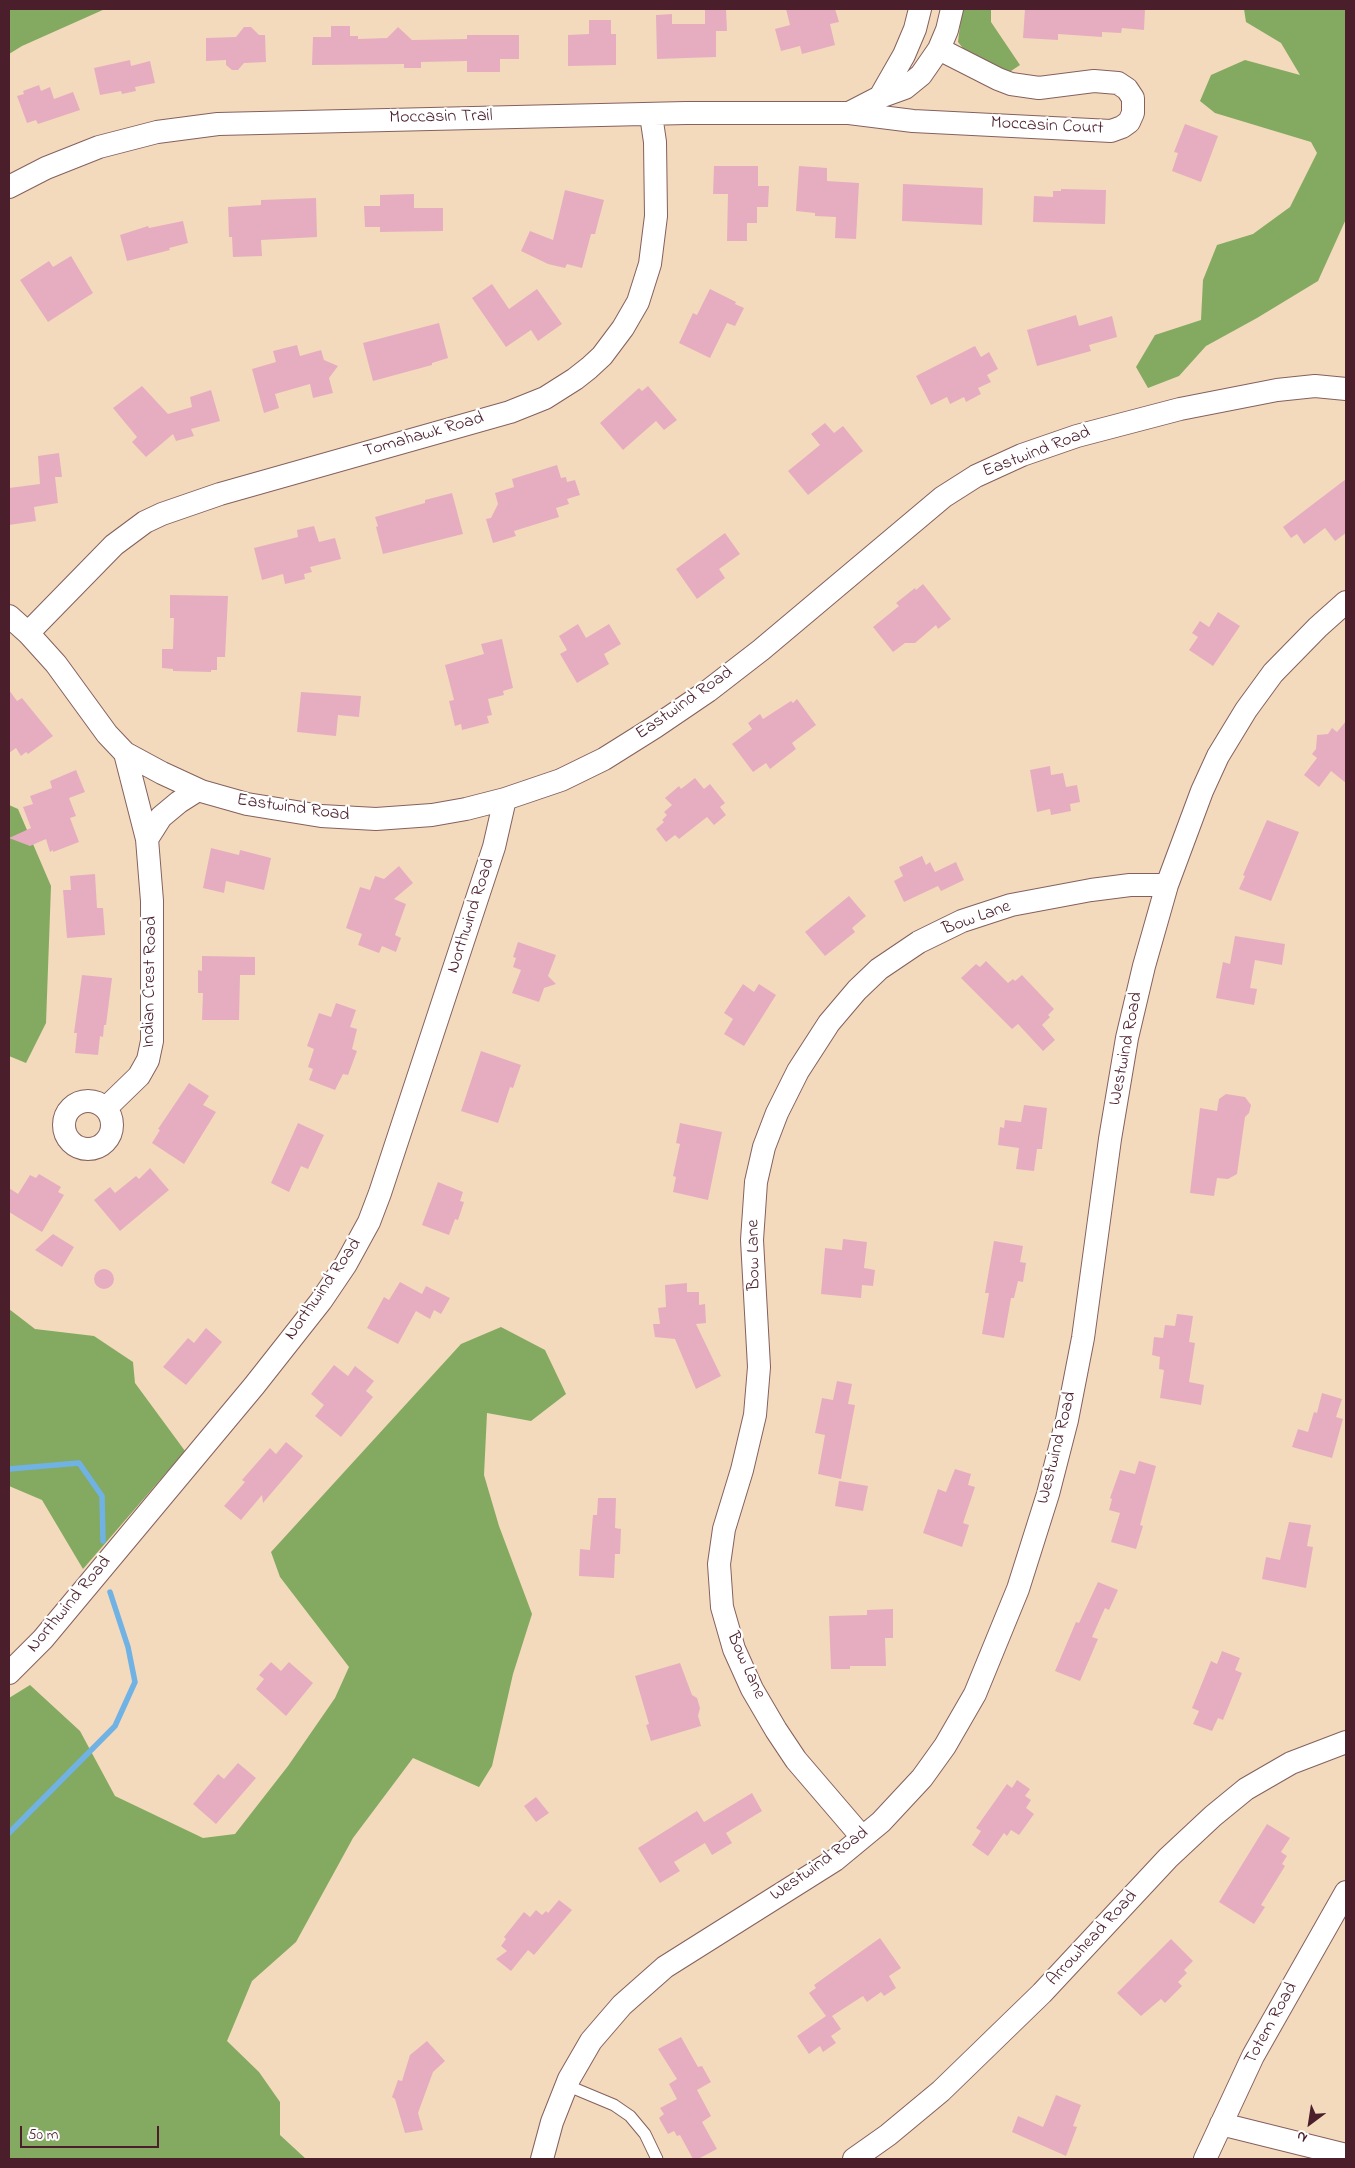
<!DOCTYPE html>
<html>
<head>
<meta charset="utf-8">
<style>
  body { margin:0 }
  #map { position:relative; width:1355px; height:2168px; overflow:hidden; background:#f3dabc; font-family:"Indie Flower",sans-serif }
  canvas { display:block }
  .frame { position:absolute; inset:0; border:10px solid #4a1f2b; pointer-events:none }
  .north { position:absolute; left:1285px; top:2098px; width:50px; height:50px; -webkit-text-stroke:4px #fff; paint-order:stroke; rotate:211deg; font-size:14px; font-weight:700; line-height:20px; text-align:center; color:#4a1f2b }
  .north::after { content:''; display:block; margin:auto; width:18px; height:22px; background:#4a1f2b; clip-path:polygon(50% 0,100% 100%,50% 72%,0 100%) }
  .scale { position:absolute; left:20px; top:2126px; width:139px; height:22px; box-sizing:border-box; border:2px solid #4a1f2b; border-top:0; padding-left:6px; font-size:15px; line-height:18px; white-space:nowrap; color:#4a1f2b; -webkit-text-stroke:4px #fff; paint-order:stroke }
</style>
</head>
<body>
<div id="map">
<canvas width="1355" height="2168"></canvas>
<div class="frame"></div>
<div class="north">N</div>
<div class="scale">50 m</div>
</div>
<script>
const g = document.querySelector('canvas').getContext('2d');
g.lineJoin = 'round';
function fill(path, color) { g.fillStyle = color; g.fill(path, 'evenodd'); }
const toPath = rows => new Path2D(rows.map(r => 'M' + r).join(''));
function trace(path, color, width, dash) { g.strokeStyle = color; g.lineWidth = width; g.lineCap = dash ? 'butt' : 'round'; g.setLineDash(dash || []); g.stroke(path); }
function write(font, color, halo, rows, align = 'center') {
  g.font = font + ' "Indie Flower",sans-serif'; g.lineWidth = 4.5; g.setLineDash([]); g.textBaseline = 'middle'; g.strokeStyle = halo; g.fillStyle = color; for (const [text, x, y, turn = 0] of rows) {
    g.save(); g.translate(x, y); g.rotate((+turn || 0) * Math.PI / 180); g.textAlign = isNaN(turn) ? turn : align; if (halo) g.strokeText(text, 0, 0); g.fillText(text, 0, 0); g.restore();
  }
}
const forest = toPath([
  [9,9,105,9,22,46,9,54],
  [962,9,991,9,991,22,1020,65,1008,73,970,57,958,42],
  [1244,9,1346,9,1346,219,1318,281,1257,318,1206,346,1179,376,1148,388,1136,367,1155,335,1201,320,1203,280,1217,245,1253,234,1290,207,1317,153,1311,142,1215,113,1200,101,1211,75,1245,60,1300,75,1281,43,1246,22],
  [9,805,18,809,51,886,46,1023,26,1063,9,1056],
  [9,1309,35,1329,94,1336,133,1362,135,1383,185,1451,83,1569,42,1500,9,1486],
  [501,1327,545,1350,566,1394,531,1421,487,1413,484,1475,499,1526,532,1614,513,1674,492,1766,479,1787,413,1758,353,1838,296,1942,252,1981,227,2041,259,2072,280,2102,280,2135,306,2159,9,2159,9,1698,30,1685,80,1731,115,1796,203,1838,235,1834,288,1766,335,1698,349,1667,280,1577,271,1552,461,1344]
]);
const stream = toPath([
  [9,1469,79,1463,102,1496,103,1541],
  [9,1833,115,1726,135,1682,128,1647,110,1592]
]);
const building = toPath([
  [705,9,726,9,727,31,716,31,716,57,657,59,656,15,672,14,672,24,705,24],
  [786,9,835,9,839,22,830,24,835,45,802,54,800,46,781,51,775,29,790,25],
  [1025,9,1145,9,1144,30,1122,28,1121,33,1102,32,1102,37,1058,34,1058,40,1023,38],
  [589,20,611,20,611,34,616,34,616,65,568,66,568,35,589,34],
  [331,26,350,26,350,36,358,36,358,39,387,38,398,27,412,40,467,39,467,35,519,35,519,59,500,59,500,72,467,72,467,61,421,62,421,68,404,68,404,64,312,65,313,37,331,37],
  [244,27,251,27,259,35,265,35,266,62,244,63,238,70,232,70,226,65,226,60,206,61,206,38,236,37],
  [130,60,131,66,150,61,155,83,135,87,136,91,122,94,121,91,100,95,94,68],
  [39,85,41,91,50,87,54,99,73,92,80,110,38,124,36,120,27,123,17,96,24,94,23,91],
  [1185,124,1218,136,1201,182,1172,171,1178,153,1174,152],
  [714,166,758,166,758,186,769,186,768,207,757,207,757,223,747,223,747,241,727,241,728,194,713,194],
  [799,166,827,168,827,181,859,183,856,239,835,238,836,217,815,216,815,213,796,211],
  [903,184,983,188,982,225,902,221],
  [1061,189,1106,190,1105,224,1033,222,1034,196,1053,197,1053,191,1061,191],
  [565,190,604,200,595,234,591,234,582,268,567,264,565,268,548,264,521,251,530,231,553,240],
  [414,194,414,208,443,208,443,231,380,232,380,227,365,227,364,206,380,206,380,195],
  [316,198,317,237,261,240,262,256,233,257,232,237,229,237,228,207,261,205,261,200],
  [183,221,188,243,169,248,170,250,127,261,120,235,148,226,149,228],
  [71,256,93,293,48,322,20,280,49,261,53,267],
  [492,284,509,309,537,289,562,324,538,341,531,330,506,347,472,298],
  [710,289,736,302,735,304,744,308,735,326,727,323,710,358,679,343,693,313,697,315],
  [1076,315,1079,326,1112,316,1117,337,1089,345,1091,351,1037,366,1027,330],
  [439,323,448,358,432,363,432,365,373,381,363,343],
  [297,345,300,356,321,350,324,360,338,366,329,378,333,393,313,398,310,384,275,394,279,408,264,413,252,369,276,362,273,351],
  [975,346,981,357,989,352,998,369,987,375,991,382,978,388,981,394,966,402,964,397,950,404,947,397,931,405,916,376],
  [142,386,168,414,192,407,190,397,211,390,220,421,191,429,194,436,176,441,173,434,146,457,132,442,137,437,113,408],
  [648,386,677,420,664,430,656,421,623,450,600,423,639,388,642,391],
  [825,423,834,433,843,426,863,451,808,495,788,471,820,445,811,434],
  [59,453,62,477,55,477,58,503,34,507,36,521,9,525,9,488,40,484,38,456],
  [557,465,561,478,566,477,567,482,575,480,580,495,567,499,569,504,556,508,559,517,514,531,516,536,493,543,486,519,491,518,498,504,495,493,514,487,512,479],
  [1346,479,1346,533,1335,541,1325,528,1304,544,1297,534,1291,538,1283,527],
  [452,493,463,534,383,554,376,527,378,526,375,517,425,503,425,500],
  [314,526,319,542,335,538,341,559,310,567,312,572,304,574,305,579,285,584,283,574,262,580,254,548,298,537,297,530],
  [725,533,740,554,719,569,725,578,697,599,676,569],
  [923,584,951,619,938,629,936,625,915,643,905,643,893,652,873,627,899,606,896,603,915,588,916,590],
  [170,595,228,596,225,657,217,657,217,670,211,670,211,672,173,671,173,669,162,668,162,649,173,649,174,618,170,618],
  [1218,612,1240,626,1213,666,1189,650,1198,637,1192,633,1200,621,1209,627],
  [578,624,586,638,609,624,621,644,604,654,609,664,577,683,560,654,567,650,559,636],
  [502,639,513,688,503,691,504,695,488,699,492,715,487,716,489,723,462,730,461,724,455,726,449,701,454,700,445,665,484,654,481,644],
  [9,690,17,701,22,698,53,736,28,754,26,752,21,756,16,748,9,753],
  [301,692,361,696,359,717,338,715,336,736,297,732],
  [797,699,816,725,792,743,796,749,770,769,766,763,753,772,732,744,752,729,748,723,760,714,763,719,791,701,793,703],
  [1346,721,1346,783,1331,771,1319,787,1304,775,1317,758,1312,754,1316,749,1317,735,1328,734,1332,728,1337,732],
  [1050,766,1051,775,1063,773,1066,787,1077,785,1080,802,1070,804,1071,811,1051,815,1050,809,1037,812,1030,770],
  [76,770,85,792,69,798,76,816,70,818,79,842,53,852,53,850,50,852,46,839,30,846,9,838,31,828,23,807,33,804,30,796,52,788,50,781],
  [695,778,704,789,710,784,725,803,720,807,726,815,714,825,707,817,679,839,675,835,666,842,656,829,664,822,662,820,667,815,664,812,672,805,665,798,679,786,681,789],
  [1267,820,1299,832,1271,901,1239,889,1245,876,1243,875],
  [211,848,239,855,240,850,271,858,264,890,226,881,224,893,203,888],
  [922,856,926,865,930,862,935,872,956,862,964,880,941,891,938,886,904,902,894,881,903,876,899,867],
  [399,866,413,883,394,899,406,904,395,935,401,938,396,952,382,946,379,953,358,945,362,934,346,928,360,887,370,890,375,876,384,879],
  [95,874,97,908,103,908,105,935,67,938,63,890,71,890,70,876],
  [849,896,866,916,852,928,855,932,825,956,805,932],
  [1235,936,1285,944,1282,965,1255,960,1250,988,1257,989,1254,1005,1216,998,1223,962,1230,964],
  [518,942,556,955,548,976,556,984,544,988,539,1002,512,993,521,970,513,967,516,958,513,957],
  [202,956,255,957,255,975,240,975,239,1020,202,1020,203,993,198,993,198,970,202,971],
  [986,961,1008,983,1013,979,1015,981,1022,975,1054,1009,1048,1015,1050,1017,1042,1025,1055,1040,1043,1051,1018,1024,1012,1029,961,978,976,964,980,967],
  [82,975,112,978,106,1025,104,1025,103,1037,100,1036,98,1055,75,1053,77,1033,74,1033],
  [743,984,754,992,759,984,776,995,744,1046,724,1034,733,1019,724,1013],
  [336,1003,356,1010,350,1027,357,1029,352,1049,357,1051,348,1075,343,1074,335,1090,309,1080,313,1069,308,1067,314,1049,307,1046,319,1013,331,1017],
  [481,1051,521,1065,513,1088,510,1087,498,1123,461,1111],
  [189,1083,209,1096,203,1105,216,1112,184,1164,152,1143,160,1130,158,1129],
  [1226,1094,1245,1097,1251,1105,1249,1113,1245,1117,1237,1174,1228,1179,1217,1178,1214,1196,1190,1193,1200,1108,1217,1111,1219,1099],
  [1024,1105,1047,1108,1042,1149,1037,1149,1034,1171,1016,1169,1019,1148,998,1145,1000,1127,1004,1128,1005,1120,1021,1122],
  [298,1123,324,1135,308,1169,301,1166,289,1192,271,1183],
  [680,1123,722,1132,708,1200,673,1192,676,1177,673,1176,680,1144,676,1143],
  [150,1168,169,1190,120,1231,94,1200,110,1187,115,1193,136,1176,139,1179],
  [39,1174,61,1187,58,1192,64,1195,42,1232,9,1212,9,1188,18,1194,30,1175,36,1178],
  [438,1182,463,1192,460,1201,464,1202,458,1220,455,1219,449,1235,422,1225],
  [53,1234,74,1247,62,1267,35,1250],
  [843,1239,867,1242,864,1268,875,1270,873,1286,862,1285,861,1298,821,1294,825,1248,842,1250],
  [994,1241,1023,1246,1020,1262,1026,1263,1023,1282,1018,1281,1014,1298,1011,1298,1004,1338,982,1334,989,1293,985,1293],
  '94 1279a10 10 0 1 1 20 0a10 10 0 1 1-20 0Z',
  [400,1282,422,1294,426,1286,450,1298,441,1314,434,1310,430,1319,416,1311,398,1344,367,1328,384,1297,389,1300],
  [687,1283,687,1292,699,1292,699,1305,705,1304,706,1323,696,1324,721,1376,696,1389,675,1339,655,1337,653,1324,660,1324,658,1308,666,1307,665,1285],
  [1177,1314,1193,1316,1189,1342,1195,1343,1189,1382,1204,1385,1201,1405,1160,1398,1164,1370,1159,1369,1160,1357,1152,1355,1154,1337,1163,1338,1165,1325,1175,1326],
  [206,1328,222,1342,186,1385,163,1367,188,1338,194,1343],
  [334,1365,348,1376,355,1366,374,1381,366,1391,373,1397,341,1437,315,1416,324,1405,311,1394],
  [837,1381,852,1384,848,1404,855,1405,841,1479,818,1474,825,1435,815,1433,822,1398,833,1400],
  [1322,1393,1342,1399,1336,1417,1343,1419,1332,1458,1292,1447,1298,1429,1308,1432,1314,1412,1317,1413],
  [286,1442,303,1456,263,1503,262,1495,241,1520,224,1506,245,1482,242,1480,270,1448,276,1454],
  [1139,1461,1156,1466,1140,1525,1143,1526,1136,1549,1111,1542,1120,1513,1109,1510,1112,1499,1110,1498,1120,1470,1135,1474],
  [955,1469,971,1474,968,1485,975,1487,963,1523,969,1525,962,1547,923,1533,938,1489,946,1492],
  [839,1481,868,1486,863,1511,835,1506],
  [598,1498,616,1498,615,1528,621,1529,620,1554,615,1554,614,1578,579,1576,580,1549,590,1550,593,1515,597,1515],
  [1289,1522,1311,1525,1307,1546,1313,1547,1306,1588,1262,1579,1266,1557,1280,1560],
  [1098,1582,1118,1590,1109,1610,1105,1608,1092,1637,1098,1639,1080,1681,1055,1671,1076,1622,1079,1623],
  [893,1609,893,1638,885,1638,886,1666,850,1666,850,1669,831,1669,829,1616,867,1615,867,1610],
  [1222,1651,1240,1658,1235,1670,1242,1673,1223,1720,1218,1718,1212,1731,1193,1724,1199,1711,1192,1708,1211,1661,1217,1664],
  [271,1662,281,1671,289,1662,313,1683,286,1716,256,1689,264,1679,259,1675],
  [680,1663,692,1695,697,1698,700,1708,698,1716,701,1726,651,1741,646,1725,649,1724,635,1676],
  [238,1763,256,1778,216,1824,193,1804,218,1774,224,1779],
  [1017,1780,1030,1789,1025,1796,1031,1800,1026,1808,1034,1814,1019,1835,1011,1830,1007,1836,1004,1833,988,1856,972,1845,981,1831,976,1828,1007,1784,1012,1788],
  [752,1793,762,1811,726,1833,732,1843,712,1855,705,1843,674,1862,680,1871,660,1883,638,1848,697,1811,704,1822],
  [536,1797,549,1813,536,1822,524,1806],
  [1267,1824,1290,1838,1281,1852,1287,1856,1282,1864,1285,1866,1261,1905,1265,1907,1254,1924,1219,1902],
  [559,1900,572,1910,534,1955,528,1950,511,1971,496,1959,507,1951,501,1946,506,1939,504,1937,524,1912,530,1917,536,1910,542,1915,546,1911,548,1913],
  [880,1938,901,1968,889,1976,896,1988,884,1996,881,1992,867,2002,863,1996,832,2016,841,2029,831,2036,836,2043,823,2052,820,2046,809,2054,797,2036,826,2016,809,1993,816,1988,814,1985],
  [1171,1939,1193,1961,1184,1970,1187,1973,1178,1982,1182,1986,1165,2003,1161,1999,1141,2016,1117,1993],
  [681,2037,698,2067,702,2066,711,2082,697,2090,711,2116,702,2122,717,2149,698,2159,693,2159,680,2135,677,2136,674,2131,668,2134,659,2118,664,2114,660,2108,677,2099,669,2084,677,2079,658,2049],
  [427,2041,445,2061,433,2072,418,2113,423,2130,405,2133,395,2099,392,2097,398,2080,402,2081,410,2055],
  [1056,2095,1081,2105,1073,2126,1077,2127,1066,2156,1012,2132,1018,2116,1043,2127]
]);
const lane = toPath([
  [566,2085,614,2105,630,2116,645,2134,657,2159]
]);
const street = toPath([
  [880,97,904,55,915,29,920,9],
  [849,113,913,121,1111,131,1122,127,1129,122,1133,113,1133,98,1127,89,1118,83,1094,81,1039,88,1011,84,998,79,939,49],
  [9,187,46,168,99,147,157,132,218,124,686,113,849,113,880,97,905,88,921,75,939,49,947,30,952,9],
  [9,616,28,633,56,664,107,734,125,753,162,773,201,791,247,804,321,816,376,819,432,815,466,809,505,799,561,780,604,759,655,727,708,691,761,650,943,497,976,476,1022,455,1077,436,1180,409,1277,390,1315,386,1346,389],
  [28,633,114,545,145,522,162,514,220,494,510,412,545,398,575,379,589,368,602,356,623,328,638,302,650,264,656,216,655,142,651,115],
  [147,839,161,817,179,802,198,790],
  '64 1125a24 24 0 1 1 48 0a24 24 0 1 1-48 0Z',
  [106,1108,139,1076,148,1060,152,1041,152,901,147,839,125,753],
  [9,1673,43,1639,254,1386,321,1301,346,1264,369,1222,380,1193,494,847,505,799],
  [862,1837,796,1760,776,1730,752,1689,734,1649,722,1607,719,1564,724,1529,742,1470,755,1415,759,1367,752,1240,756,1182,764,1147,777,1113,798,1071,829,1023,857,990,879,969,919,942,962,921,1011,905,1091,890,1130,885,1167,885],
  [1221,2124,1346,2155],
  [542,2159,552,2122,569,2079,591,2041,622,2005,665,1967,835,1860,881,1822,922,1778,945,1746,975,1694,1018,1589,1048,1494,1067,1420,1083,1338,1110,1139,1127,1038,1144,966,1167,885,1202,791,1218,756,1246,710,1273,673,1318,627,1346,602],
  [854,2159,888,2135,941,2091,1042,1993,1168,1858,1213,1816,1246,1789,1291,1763,1346,1742],
  [1205,2159,1253,2056,1346,1892]
]);
const streetNames = [
  ["Moccasin Trail",441,118,-1],
  ["Moccasin Court",1047,127,3],
  ["Tomahawk Road",424,436,-16],
  ["Eastwind Road",1037,453,-21],
  ["Eastwind Road",685,704,-35],
  ["Eastwind Road",293,809,8],
  ["Northwind Road",472,916,-72],
  ["Bow Lane",977,919,-20],
  ["Indian Crest Road",151,982,-89],
  ["Westwind Road",1127,1049,-79],
  ["Bow Lane",755,1255,-91],
  ["Northwind Road",324,1290,-55],
  ["Westwind Road",1058,1448,-76],
  ["Northwind Road",70,1605,-50],
  ["Bow Lane",745,1666,66],
  ["Westwind Road",820,1865,-35],
  ["Arrowhead Road",1093,1939,-47],
  ["Totem Road",1272,2024,-61]
];
fill(forest, '#83aa60');
trace(stream, '#71b2e5', 5.5);
fill(building, '#e6adc0');
trace(lane, '#85605e', 13);
trace(street, '#85605e', 24);
trace(lane, '#fff', 11);
trace(street, '#fff', 22);
write('18px', '#4a1f2b', '#fff', streetNames);
</script>
</body>
</html>
